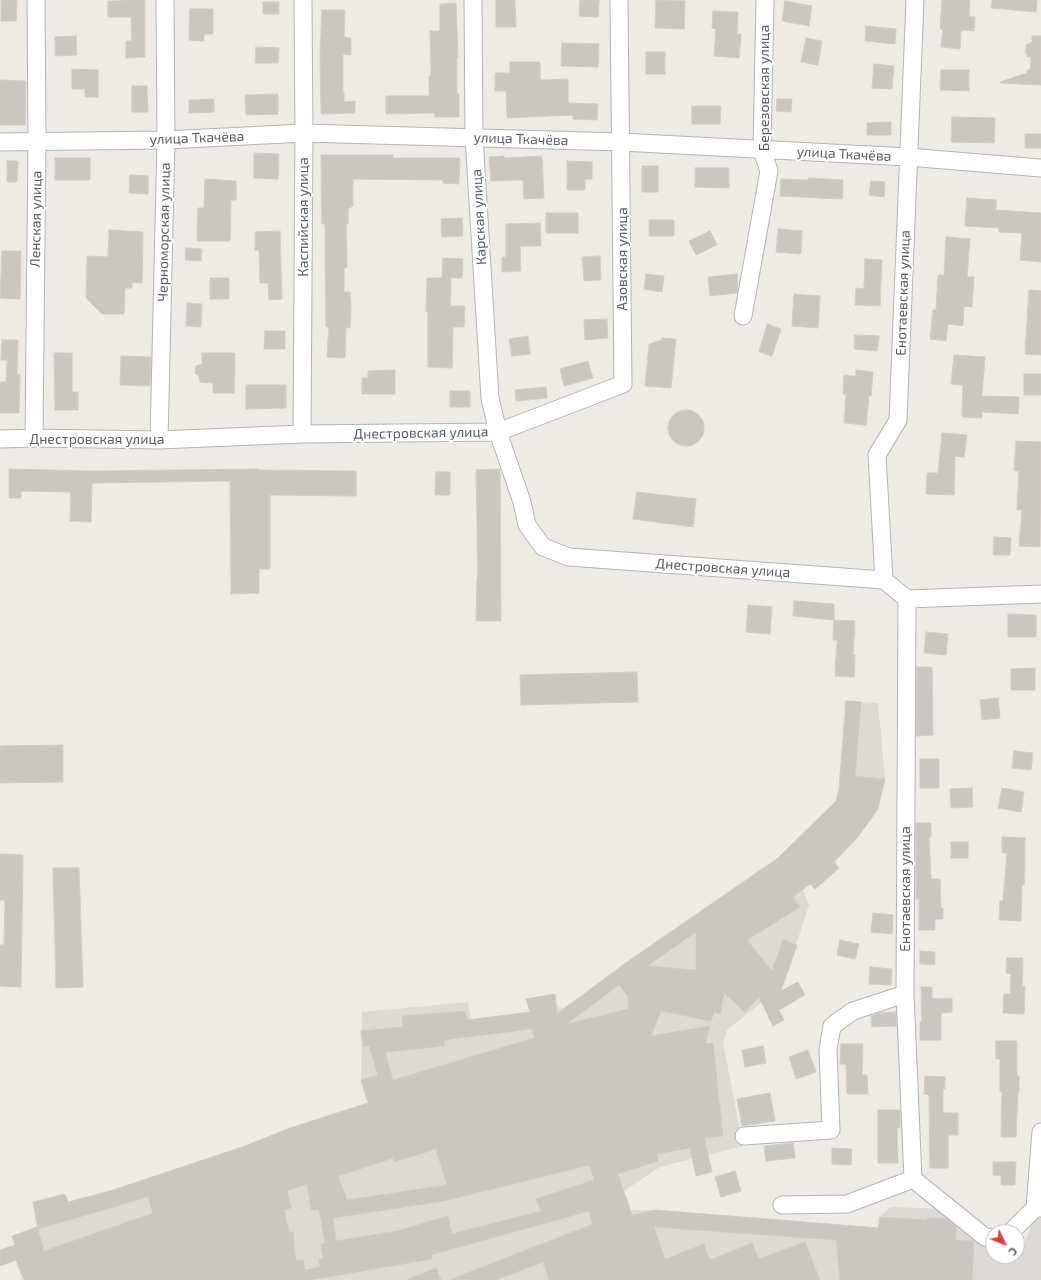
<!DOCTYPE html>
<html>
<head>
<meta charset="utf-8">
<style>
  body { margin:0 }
  #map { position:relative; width:1041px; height:1280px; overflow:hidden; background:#eeebe4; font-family:"Exo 2",sans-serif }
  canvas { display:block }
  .north { position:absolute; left:985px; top:1224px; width:40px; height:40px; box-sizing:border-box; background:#fff; border:1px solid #bebfc1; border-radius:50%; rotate:133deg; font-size:11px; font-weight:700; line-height:16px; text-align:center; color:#5c6064 }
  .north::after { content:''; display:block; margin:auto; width:14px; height:18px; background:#e13a37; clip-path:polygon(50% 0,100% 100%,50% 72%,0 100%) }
</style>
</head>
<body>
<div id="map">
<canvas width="1041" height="1280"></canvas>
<div class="north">С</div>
</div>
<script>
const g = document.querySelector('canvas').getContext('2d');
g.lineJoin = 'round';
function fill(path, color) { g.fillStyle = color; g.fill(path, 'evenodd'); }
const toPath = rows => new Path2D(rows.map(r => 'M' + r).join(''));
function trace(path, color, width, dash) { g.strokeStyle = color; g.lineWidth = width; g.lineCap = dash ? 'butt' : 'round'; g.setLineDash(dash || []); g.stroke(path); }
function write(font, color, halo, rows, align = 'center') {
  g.font = font + ' "Exo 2",sans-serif'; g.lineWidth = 4; g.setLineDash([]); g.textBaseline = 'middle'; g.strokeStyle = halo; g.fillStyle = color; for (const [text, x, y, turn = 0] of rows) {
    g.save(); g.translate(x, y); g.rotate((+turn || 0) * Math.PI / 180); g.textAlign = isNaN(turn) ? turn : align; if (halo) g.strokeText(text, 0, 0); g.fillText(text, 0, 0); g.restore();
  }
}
const industrial = toPath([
  [846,701,878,703,885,779,878,809,858,837,834,861,839,868,815,889,810,884,803,889,809,905,783,985,727,1030,723,1042,743,1146,660,1167,624,1191,630,1210,656,1210,878,1228,879,1217,891,1207,946,1209,974,1240,993,1244,993,1256,1017,1256,1017,1249,1022,1250,1036,1213,1041,1213,1041,1280,21,1280,22,1277,16,1260,0,1266,0,1250,15,1245,12,1236,37,1227,33,1202,65,1194,68,1202,110,1191,245,1146,368,1103,361,1080,362,1012,468,1002,471,1020,529,1012,526,999,555,994,556,1007,564,1008,627,962,778,858,836,801,839,788]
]);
const building = toPath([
  [1,0,17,0,16,21,1,21,1,0],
  [121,0,145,0,145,57,126,58,126,41,132,41,131,17,108,17,108,1,121,1,121,0],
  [496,0,515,0,516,27,496,27,496,0],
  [580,0,599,0,598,17,579,16,580,0],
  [656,0,685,1,684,29,655,28,656,0],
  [942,0,970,0,969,16,975,17,974,31,961,30,960,49,941,47,943,29,940,29,942,0],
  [992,0,1037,0,1036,12,991,8,992,0],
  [785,1,812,6,809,26,782,21,785,1],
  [263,2,279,2,279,14,263,14,263,2],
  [456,3,458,58,457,58,457,94,459,94,459,117,435,117,435,113,386,114,386,96,429,96,429,76,431,76,430,31,440,31,440,4,456,3],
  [190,9,213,9,213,34,204,34,204,41,189,40,190,9],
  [322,10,345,10,344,37,351,38,351,55,343,54,343,92,344,92,344,102,355,101,355,113,321,114,320,54,322,10],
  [713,11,738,12,737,34,741,34,739,58,714,56,716,29,712,28,713,11],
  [866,26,896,29,895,44,865,41,866,26],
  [76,36,77,55,55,56,55,37,76,36],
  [1032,36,1041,36,1041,85,1000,83,1000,82,1027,73,1027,70,1030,70,1031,57,1027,57,1027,54,1026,54,1026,45,1032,42,1032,36],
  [806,38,822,41,818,65,801,62,806,38],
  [562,43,599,44,598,67,561,66,562,43],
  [256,47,279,48,278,63,255,63,256,47],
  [646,52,665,52,665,74,646,74,646,52],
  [510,62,540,62,540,80,568,79,568,103,598,104,597,120,573,119,573,115,507,118,506,91,495,91,495,73,510,73,510,62],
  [874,64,894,66,892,89,872,88,874,64],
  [72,69,98,70,98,97,85,97,85,89,72,89,72,69],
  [941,70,969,70,969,91,940,90,941,70],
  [0,80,26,81,25,125,0,125,0,80],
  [132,86,147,86,148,112,132,112,132,86],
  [278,94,278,114,246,115,245,95,278,94],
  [214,99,214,112,189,113,189,100,214,99],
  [777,99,792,99,791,112,776,111,777,99],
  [692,106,721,106,720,124,692,124,692,106],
  [952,117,995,118,994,143,951,142,952,117],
  [891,122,891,135,867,135,867,123,891,122],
  [1025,134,1041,134,1041,148,1025,148,1025,134],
  [254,153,279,154,278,179,254,178,254,153],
  [321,155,393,155,393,158,460,158,459,184,443,183,443,180,353,179,353,206,348,209,348,224,346,224,347,268,344,268,344,292,350,292,351,305,350,328,346,327,345,358,327,357,329,327,326,327,325,224,322,224,321,155],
  [504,156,504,158,542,156,544,198,524,199,523,180,491,181,489,157,504,156],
  [55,158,90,158,90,180,55,180,55,158],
  [7,161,18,161,17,182,7,182,7,161],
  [567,161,592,162,592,179,585,179,585,190,567,190,567,161],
  [642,166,658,166,658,192,642,192,642,166],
  [695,168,729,168,729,188,695,187,695,168],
  [130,175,148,176,148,194,129,193,130,175],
  [809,178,843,180,842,199,780,196,781,179,808,180,809,178],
  [205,179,236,181,236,200,231,200,230,241,197,241,198,208,204,208,205,179],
  [871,181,885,182,884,197,869,195,871,181],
  [967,198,996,200,996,210,1041,213,1041,262,1020,260,1022,233,999,232,999,228,965,226,967,198],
  [546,213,578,213,578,233,546,233,546,213],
  [462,218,463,236,442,237,441,219,462,218],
  [649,220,674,220,674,236,649,236,649,220],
  [540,223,541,246,520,246,521,271,502,272,502,257,506,257,506,224,540,223],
  [778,229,802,231,801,254,776,252,778,229],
  [109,230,143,232,142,283,132,282,132,288,125,288,124,314,102,314,86,298,87,256,108,257,109,230],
  [280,231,282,299,269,300,268,283,260,283,259,250,255,250,255,232,280,231],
  [710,231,717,245,696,255,689,241,710,231],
  [946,237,970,239,967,277,974,277,972,307,964,306,963,326,948,324,946,341,930,339,933,310,936,310,938,275,944,275,946,237],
  [186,248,202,249,201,261,185,260,186,248],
  [2,251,21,251,20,299,0,298,2,251],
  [600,256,601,280,584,281,582,257,600,256],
  [443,258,463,259,462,278,451,278,450,306,465,306,464,327,453,327,452,368,428,367,428,312,426,312,427,278,442,278,443,258],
  [865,259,882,260,880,306,855,305,856,288,864,289,865,259],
  [646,274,664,276,662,292,644,289,646,274],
  [737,274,738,285,737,293,710,296,708,277,737,274],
  [210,278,229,278,229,299,210,299,210,278],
  [1029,290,1041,291,1041,355,1025,354,1029,290],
  [794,294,820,296,818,328,792,326,794,294],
  [187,303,202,304,201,327,186,326,187,303],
  [607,319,608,338,585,340,584,320,607,319],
  [767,324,781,329,772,356,759,352,767,324],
  [265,331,285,331,285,349,264,349,265,331],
  [855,335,879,336,877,351,854,349,855,335],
  [528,336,530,354,512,356,509,339,528,336],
  [662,338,676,339,671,388,645,386,649,344,662,340,662,338],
  [2,340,18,340,17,375,20,375,19,413,0,413,0,382,6,382,7,360,1,360,2,340],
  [54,353,72,353,72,392,78,392,78,410,55,410,54,353],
  [202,353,235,353,234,393,213,393,213,383,200,382,199,376,195,373,196,366,202,364,202,353],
  [954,355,985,357,982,396,1019,397,1018,414,982,412,982,418,962,417,963,385,951,384,954,355],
  [121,356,151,357,150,386,120,385,121,356],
  [588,361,593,378,564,386,560,369,588,361],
  [395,370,395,394,362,394,362,378,368,378,368,371,395,370],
  [856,370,873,372,871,396,869,396,866,425,844,423,846,395,843,394,844,375,856,376,856,370],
  [1024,374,1041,374,1041,395,1024,395,1024,374],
  [246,385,286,385,286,408,246,409,246,385],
  [546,387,547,398,516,401,515,390,546,387],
  [450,391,470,391,470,407,450,407,450,391],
  '668 428a18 18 0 1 1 36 0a18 18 0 1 1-36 0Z',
  [942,433,967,435,964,457,955,456,954,495,926,494,927,473,938,473,942,433],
  [1016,441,1041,442,1040,547,1019,546,1022,510,1017,510,1019,471,1014,471,1016,441],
  [9,469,92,471,258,469,258,470,356,471,356,496,270,495,270,569,259,569,259,593,231,594,230,481,92,483,91,522,70,521,71,492,21,491,21,498,9,498,9,469],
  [500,469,501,621,476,621,477,577,478,577,476,470,500,469],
  [436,472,450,472,450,495,435,495,436,472],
  [637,492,696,499,693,527,633,519,637,492],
  [994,537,1011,538,1010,555,993,555,994,537],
  [794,601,834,604,834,620,793,616,794,601],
  [748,605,772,607,770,634,746,632,748,605],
  [1008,614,1036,615,1036,637,1008,637,1008,614],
  [834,620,855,621,853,655,855,655,854,677,835,676,837,640,833,640,834,620],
  [926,632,948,634,946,655,924,653,926,632],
  [917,667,932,667,933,735,916,736,917,667],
  [1035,668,1035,690,1011,690,1011,669,1035,668],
  [637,672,638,702,521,705,520,675,637,672],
  [998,698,1000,718,982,720,980,700,998,698],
  [846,701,861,702,855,776,885,779,878,809,858,837,834,862,839,868,815,889,810,884,793,897,800,907,747,940,772,971,783,940,797,945,781,991,798,982,805,995,779,1010,784,1020,773,1026,759,997,745,1012,724,993,720,1014,714,1012,711,1021,661,1011,651,1036,710,1026,705,1044,713,1043,723,1136,704,1138,712,1172,696,1176,690,1148,656,1154,658,1161,618,1174,632,1215,656,1210,879,1228,879,1217,927,1220,927,1218,947,1219,956,1227,956,1240,974,1241,972,1280,840,1280,836,1240,654,1227,665,1259,704,1244,710,1260,752,1243,759,1259,805,1242,820,1280,549,1280,543,1262,496,1280,449,1280,593,1224,589,1211,431,1255,432,1259,310,1280,24,1280,16,1260,0,1266,0,1250,15,1245,12,1236,37,1227,44,1251,153,1213,148,1197,38,1229,33,1202,65,1194,68,1202,110,1191,245,1146,290,1128,368,1103,361,1080,378,1075,369,1046,363,1047,361,1031,403,1027,402,1016,465,1011,467,1020,530,1012,526,999,555,994,557,1014,627,962,778,858,836,801,839,788,846,701],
  [696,932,696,970,647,966,696,932],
  [619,985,628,996,628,1009,567,1024,619,985],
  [532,1029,534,1038,393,1080,385,1052,445,1046,444,1040,532,1029],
  [436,1149,447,1185,347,1200,338,1176,393,1158,394,1162,436,1149],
  [590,1165,594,1180,536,1199,541,1211,452,1234,448,1216,397,1231,336,1241,333,1218,444,1201,590,1165],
  [307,1184,311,1210,319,1209,325,1243,321,1244,323,1259,319,1259,320,1267,305,1270,303,1260,296,1261,293,1232,289,1232,284,1210,291,1208,287,1191,307,1184],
  [63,745,63,782,0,783,0,746,63,745],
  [1014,751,1033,753,1031,770,1012,768,1014,751],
  [920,759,939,759,939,788,920,788,920,759],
  [972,788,973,807,951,808,950,789,972,788],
  [1002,788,1024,792,1021,812,998,808,1002,788],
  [916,823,931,823,931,837,929,837,931,879,940,879,941,908,943,908,943,919,935,919,935,930,919,930,919,899,916,899,916,823],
  [1002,837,1025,838,1025,869,1024,885,1022,885,1021,921,999,920,1000,901,1003,901,1007,853,1002,853,1002,837],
  [951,842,968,842,968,858,951,858,951,842],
  [0,854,23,855,21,987,0,986,0,945,4,945,5,900,0,900,0,854],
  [53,868,79,868,83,987,56,988,53,868],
  [873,913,893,915,892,934,871,932,873,913],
  [840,940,859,944,855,959,837,955,840,940],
  [920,951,935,952,935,965,920,964,920,951],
  [1007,958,1023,958,1022,986,1025,986,1024,1014,1003,1013,1004,994,1010,994,1011,974,1006,973,1007,958],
  [870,967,892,969,891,985,869,984,870,967],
  [921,987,932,987,932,999,952,998,952,1012,941,1013,941,1040,920,1040,920,1022,922,1022,921,987],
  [896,1012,896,1026,872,1027,871,1016,880,1013,896,1012],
  [996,1041,1017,1041,1017,1076,1019,1076,1019,1092,1018,1092,1016,1137,1001,1137,1002,1092,1000,1092,1000,1059,996,1059,996,1041],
  [841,1044,863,1044,862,1075,867,1075,868,1094,847,1094,846,1064,840,1064,841,1044],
  [763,1046,766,1063,745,1067,742,1050,763,1046],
  [808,1050,816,1072,796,1079,789,1057,808,1050],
  [925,1076,945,1077,945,1089,943,1089,943,1113,958,1113,958,1135,948,1135,948,1168,930,1168,929,1095,924,1094,925,1076],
  [770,1093,775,1121,742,1126,737,1099,770,1093],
  [878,1110,900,1110,900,1128,897,1128,898,1163,878,1163,878,1110],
  [793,1143,795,1158,766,1161,764,1146,793,1143],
  [832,1148,852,1149,851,1165,832,1164,832,1148],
  [993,1162,1016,1162,1015,1185,1001,1185,1001,1176,993,1175,993,1162],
  [735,1171,741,1191,721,1197,715,1177,735,1171],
  [436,1268,441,1280,408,1280,408,1279,436,1268]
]);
const minor = toPath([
  [473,0,474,137,490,398,498,432,623,384,619,0],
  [0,142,166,140,304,133,621,142,908,157,1041,168],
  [743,316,769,171,762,150,765,0],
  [302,434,304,133,303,0],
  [34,438,37,141,36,0],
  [0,439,34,438,159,440,302,434,498,432,522,502,527,525,543,547,569,557,884,580,907,599,1041,594],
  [159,440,166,140,165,0],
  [884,580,877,455,898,420,915,0],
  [907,599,905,994,913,1179],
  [744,1136,831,1130,828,1050,832,1026,853,1011,905,994],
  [913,1179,985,1237,993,1238],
  [782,1205,847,1204,913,1179],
  [1035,1208,1041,1132],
  [1011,1232,1035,1208,1041,1208]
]);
const streetNames = [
  ["Березовская улица",764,88,-90],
  ["улица Ткачёва",197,138,-2],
  ["улица Ткачёва",521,139,2],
  ["улица Ткачёва",844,154,3],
  ["Каспийская улица",303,217,-90],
  ["Карская улица",479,217,-93],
  ["Ленская улица",36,219,-89],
  ["Черноморская улица",164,232,-89],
  ["Азовская улица",622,259,-90],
  ["Енотаевская улица",903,293,-88],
  ["Днестровская улица",421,433,-1],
  ["Днестровская улица",97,439],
  ["Днестровская улица",723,568,4],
  ["Енотаевская улица",905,889,-90]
];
fill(industrial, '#dddad6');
fill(building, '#cac6c1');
trace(building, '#d2ccc3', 1);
trace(minor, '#b1b5b8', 19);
trace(minor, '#fff', 17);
write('14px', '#5c6064', '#fff', streetNames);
</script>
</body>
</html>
